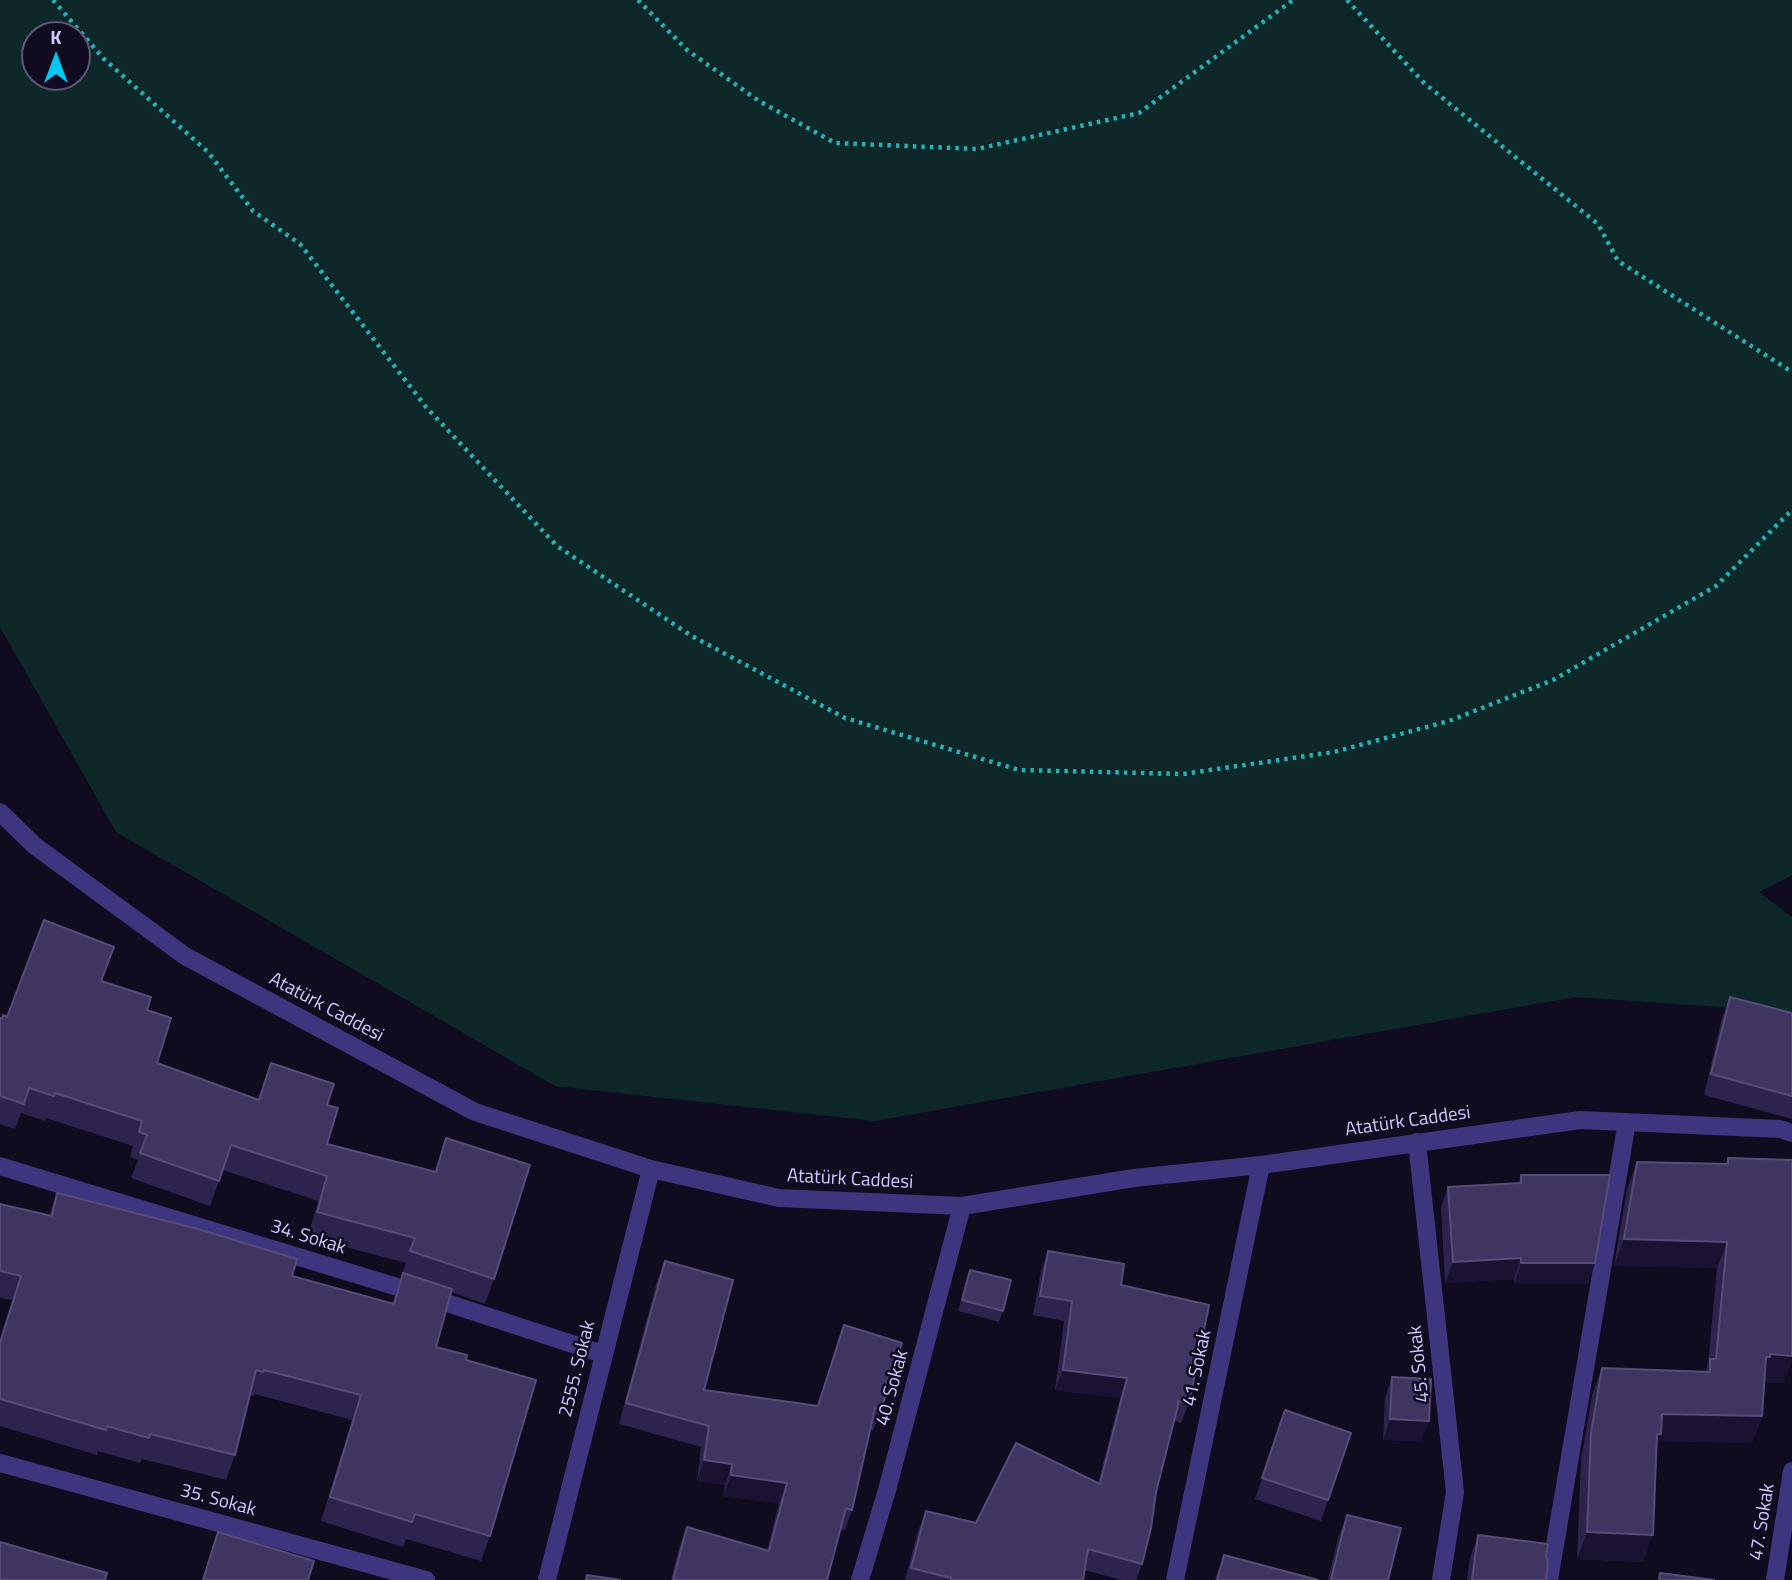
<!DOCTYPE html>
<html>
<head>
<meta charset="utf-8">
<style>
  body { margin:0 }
  #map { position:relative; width:1792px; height:1580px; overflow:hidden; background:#100b1e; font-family:"Titillium Web",sans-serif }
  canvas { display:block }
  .north { position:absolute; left:21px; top:21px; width:70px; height:70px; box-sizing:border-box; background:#100b1e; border:2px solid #5e5778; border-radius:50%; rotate:0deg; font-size:19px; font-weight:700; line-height:28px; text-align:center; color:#d2c8ff }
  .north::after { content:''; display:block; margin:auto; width:24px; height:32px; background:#00c9f3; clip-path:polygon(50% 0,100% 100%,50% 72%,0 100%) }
</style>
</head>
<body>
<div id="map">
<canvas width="1792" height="1580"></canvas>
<div class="north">K</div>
</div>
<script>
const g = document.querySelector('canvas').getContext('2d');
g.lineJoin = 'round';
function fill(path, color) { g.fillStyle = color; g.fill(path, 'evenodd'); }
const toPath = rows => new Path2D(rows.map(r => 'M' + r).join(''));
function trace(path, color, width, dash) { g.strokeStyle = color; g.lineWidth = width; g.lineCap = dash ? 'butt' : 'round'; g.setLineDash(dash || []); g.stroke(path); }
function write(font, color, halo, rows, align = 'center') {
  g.font = font + ' "Titillium Web",sans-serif'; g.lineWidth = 5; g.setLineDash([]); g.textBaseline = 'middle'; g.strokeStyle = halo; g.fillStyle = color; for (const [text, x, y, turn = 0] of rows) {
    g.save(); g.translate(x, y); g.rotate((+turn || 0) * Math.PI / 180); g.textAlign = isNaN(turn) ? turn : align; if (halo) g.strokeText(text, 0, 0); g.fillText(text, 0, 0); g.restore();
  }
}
const green = toPath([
  [0,0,1792,0,1792,875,1759,892,1792,917,1792,1012,1575,997,875,1121,555,1086,116,832,0,627],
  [35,35,77,35,77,77,35,77]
]);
const path = toPath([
  [53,0,104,59,208,152,253,211,300,244,426,407,557,546,690,635,845,718,1019,770,1183,774,1334,752,1449,721,1553,680,1716,586,1792,510],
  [638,0,687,50,759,101,835,143,977,149,1139,113,1293,0],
  [1347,0,1424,83,1598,224,1618,261,1792,372]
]);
const street = toPath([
  [0,812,35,846,185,956,475,1112,651,1169,779,1198,962,1206,1134,1178,1261,1165,1580,1120,1780,1129,1792,1133],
  [1417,1142,1455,1492,1441,1580],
  [0,1166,404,1289,603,1354],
  [0,1463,426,1580],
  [547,1580,651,1169],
  [860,1580,887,1490,962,1206],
  [1175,1580,1261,1165],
  [1549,1580,1627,1122],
  [1775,1580,1792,1471]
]);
const wall = toPath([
  [101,981,147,1010,157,1063,258,1100,271,1063,327,1105,327,1144,435,1172,446,1138,494,1279,485,1304,451,1292,436,1347,466,1360,490,1536,481,1561,406,1539,403,1547,321,1521,352,1420,255,1394,254,1396,250,1395,235,1455,226,1480,142,1459,140,1463,98,1451,97,1455,0,1426,0,1338,12,1300,0,1298,0,1204,49,1215,57,1193,292,1276,392,1304,402,1277,401,1276,406,1263,308,1237,318,1201,223,1170,210,1206,131,1178,138,1160,130,1157,133,1146,46,1118,45,1121,21,1113,15,1129,0,1124,0,1018,7,1017],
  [1730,997,1792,1013,1792,1119,1704,1095,1722,1018],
  [1728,1158,1792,1160,1792,1360,1783,1383,1765,1382,1762,1416,1752,1443,1659,1441,1656,1448,1643,1562,1577,1559,1581,1460,1592,1395,1602,1368,1705,1372,1708,1364,1717,1268,1614,1266,1627,1189,1637,1162,1725,1164],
  [1521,1175,1595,1263,1588,1284,1514,1284,1514,1279,1445,1283,1441,1207,1448,1187,1519,1183],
  [1048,1251,1121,1285,1189,1403,1181,1423,1174,1421,1156,1492,1142,1564,1136,1580,1121,1580,1084,1570,1083,1580,905,1580,918,1531,926,1511,976,1523,1098,1483,1120,1398,1055,1390,1064,1321,1033,1315,1041,1271],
  [665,1261,704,1390,817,1406,844,1325,881,1410,873,1431,870,1430,852,1510,845,1530,840,1529,827,1580,671,1580,679,1548,687,1527,767,1550,779,1503,723,1496,725,1485,697,1481,701,1447,619,1424,657,1281],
  [970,1270,1003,1311,999,1322,958,1311],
  [1392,1377,1429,1421,1421,1441,1383,1440,1385,1398],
  [1285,1410,1351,1433,1321,1521,1255,1499],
  [1347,1515,1388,1580,1328,1580,1338,1538],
  [218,1532,308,1580,202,1580],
  [1478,1535,1546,1556,1546,1580,1467,1580,1470,1558],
  [1224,1555,1318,1580,1215,1580]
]);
const shadedWall = toPath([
  [1624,1239,1727,1242,1717,1268,1614,1266],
  [1521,1258,1514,1279,1445,1283,1453,1262],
  [1521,1263,1595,1263,1588,1284,1514,1284],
  [1770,1354,1792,1356,1792,1360,1783,1383,1761,1381,1766,1357],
  [1063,1370,1127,1378,1120,1398,1055,1390],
  [1662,1414,1762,1416,1752,1443,1659,1441,1652,1461,1647,1461],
  [1390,1419,1429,1421,1421,1441,1383,1440],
  [704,1460,732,1464,725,1485,697,1481],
  [731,1475,787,1483,779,1503,723,1496],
  [1587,1532,1653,1535,1643,1562,1577,1559]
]);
const building = toPath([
  [44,920,114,947,101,981,151,997,147,1010,171,1018,157,1063,259,1100,271,1063,334,1084,327,1105,338,1108,327,1144,436,1172,446,1138,530,1165,494,1279,410,1251,415,1238,317,1212,327,1176,231,1145,219,1181,140,1153,147,1135,139,1132,142,1121,55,1093,54,1096,29,1088,24,1104,0,1096,0,1018,2,1019,3,1015,7,1017,44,920],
  [1730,997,1792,1013,1792,1096,1711,1074,1730,997],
  [1728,1158,1792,1160,1792,1356,1770,1354,1770,1357,1766,1357,1762,1416,1662,1414,1661,1434,1657,1434,1653,1535,1587,1532,1591,1433,1602,1368,1710,1372,1710,1359,1716,1359,1727,1242,1624,1239,1637,1162,1728,1164,1728,1158],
  [1521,1175,1610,1175,1595,1263,1521,1263,1521,1258,1453,1262,1448,1187,1521,1183,1521,1175],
  [57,1193,198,1229,297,1259,292,1276,394,1304,403,1273,452,1289,436,1347,467,1355,466,1360,536,1380,490,1536,415,1514,412,1522,330,1497,361,1395,264,1370,263,1372,256,1370,235,1455,150,1434,149,1438,107,1426,106,1430,0,1399,0,1343,21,1276,0,1271,0,1204,52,1216,57,1193],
  [1048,1251,1124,1264,1121,1285,1209,1305,1189,1403,1179,1401,1156,1492,1151,1528,1142,1564,1088,1549,1083,1580,951,1580,951,1578,911,1568,926,1511,976,1523,1016,1443,1100,1484,1127,1378,1063,1370,1072,1301,1040,1296,1048,1251],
  [665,1261,733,1280,704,1390,818,1406,844,1325,902,1343,881,1410,875,1408,852,1510,846,1508,827,1580,673,1580,687,1527,769,1551,787,1483,731,1475,732,1464,704,1460,709,1426,626,1403,665,1261],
  [970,1270,1011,1280,1003,1311,962,1300,970,1270],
  [1392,1377,1431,1379,1429,1421,1390,1419,1392,1377],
  [1285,1410,1351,1433,1328,1500,1262,1478,1285,1410],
  [1347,1515,1401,1528,1388,1580,1331,1580,1347,1515],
  [218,1532,314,1561,308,1580,203,1580,218,1532],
  [1478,1535,1548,1544,1546,1556,1548,1563,1546,1580,1472,1580,1478,1535],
  [0,1542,107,1573,105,1580,0,1580,0,1542],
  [1224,1555,1318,1580,1217,1580,1224,1555],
  [1660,1573,1714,1580,1659,1580,1660,1573],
  [587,1575,620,1580,586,1580,587,1575]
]);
const streetNames = [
  ["Atatürk Caddesi",326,1008,28],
  ["Atatürk Caddesi",1408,1122,-8],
  ["Atatürk Caddesi",850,1180,3],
  ["34. Sokak",308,1238,17],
  ["45. Sokak",1420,1364,-96],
  ["41. Sokak",1198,1368,-78],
  ["2555. Sokak",578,1369,-76],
  ["40. Sokak",893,1388,-75],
  ["35. Sokak",218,1501,15],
  ["47. Sokak",1763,1522,-81]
];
fill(green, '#0e2728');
trace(path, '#2aafb1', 4.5, [3.5, 5]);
trace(street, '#3d357e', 18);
fill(wall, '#2e234c');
fill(shadedWall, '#1b1232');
fill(building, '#403560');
trace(building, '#574c79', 2);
write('19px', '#d2c8ff', '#100b1e', streetNames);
</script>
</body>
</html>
